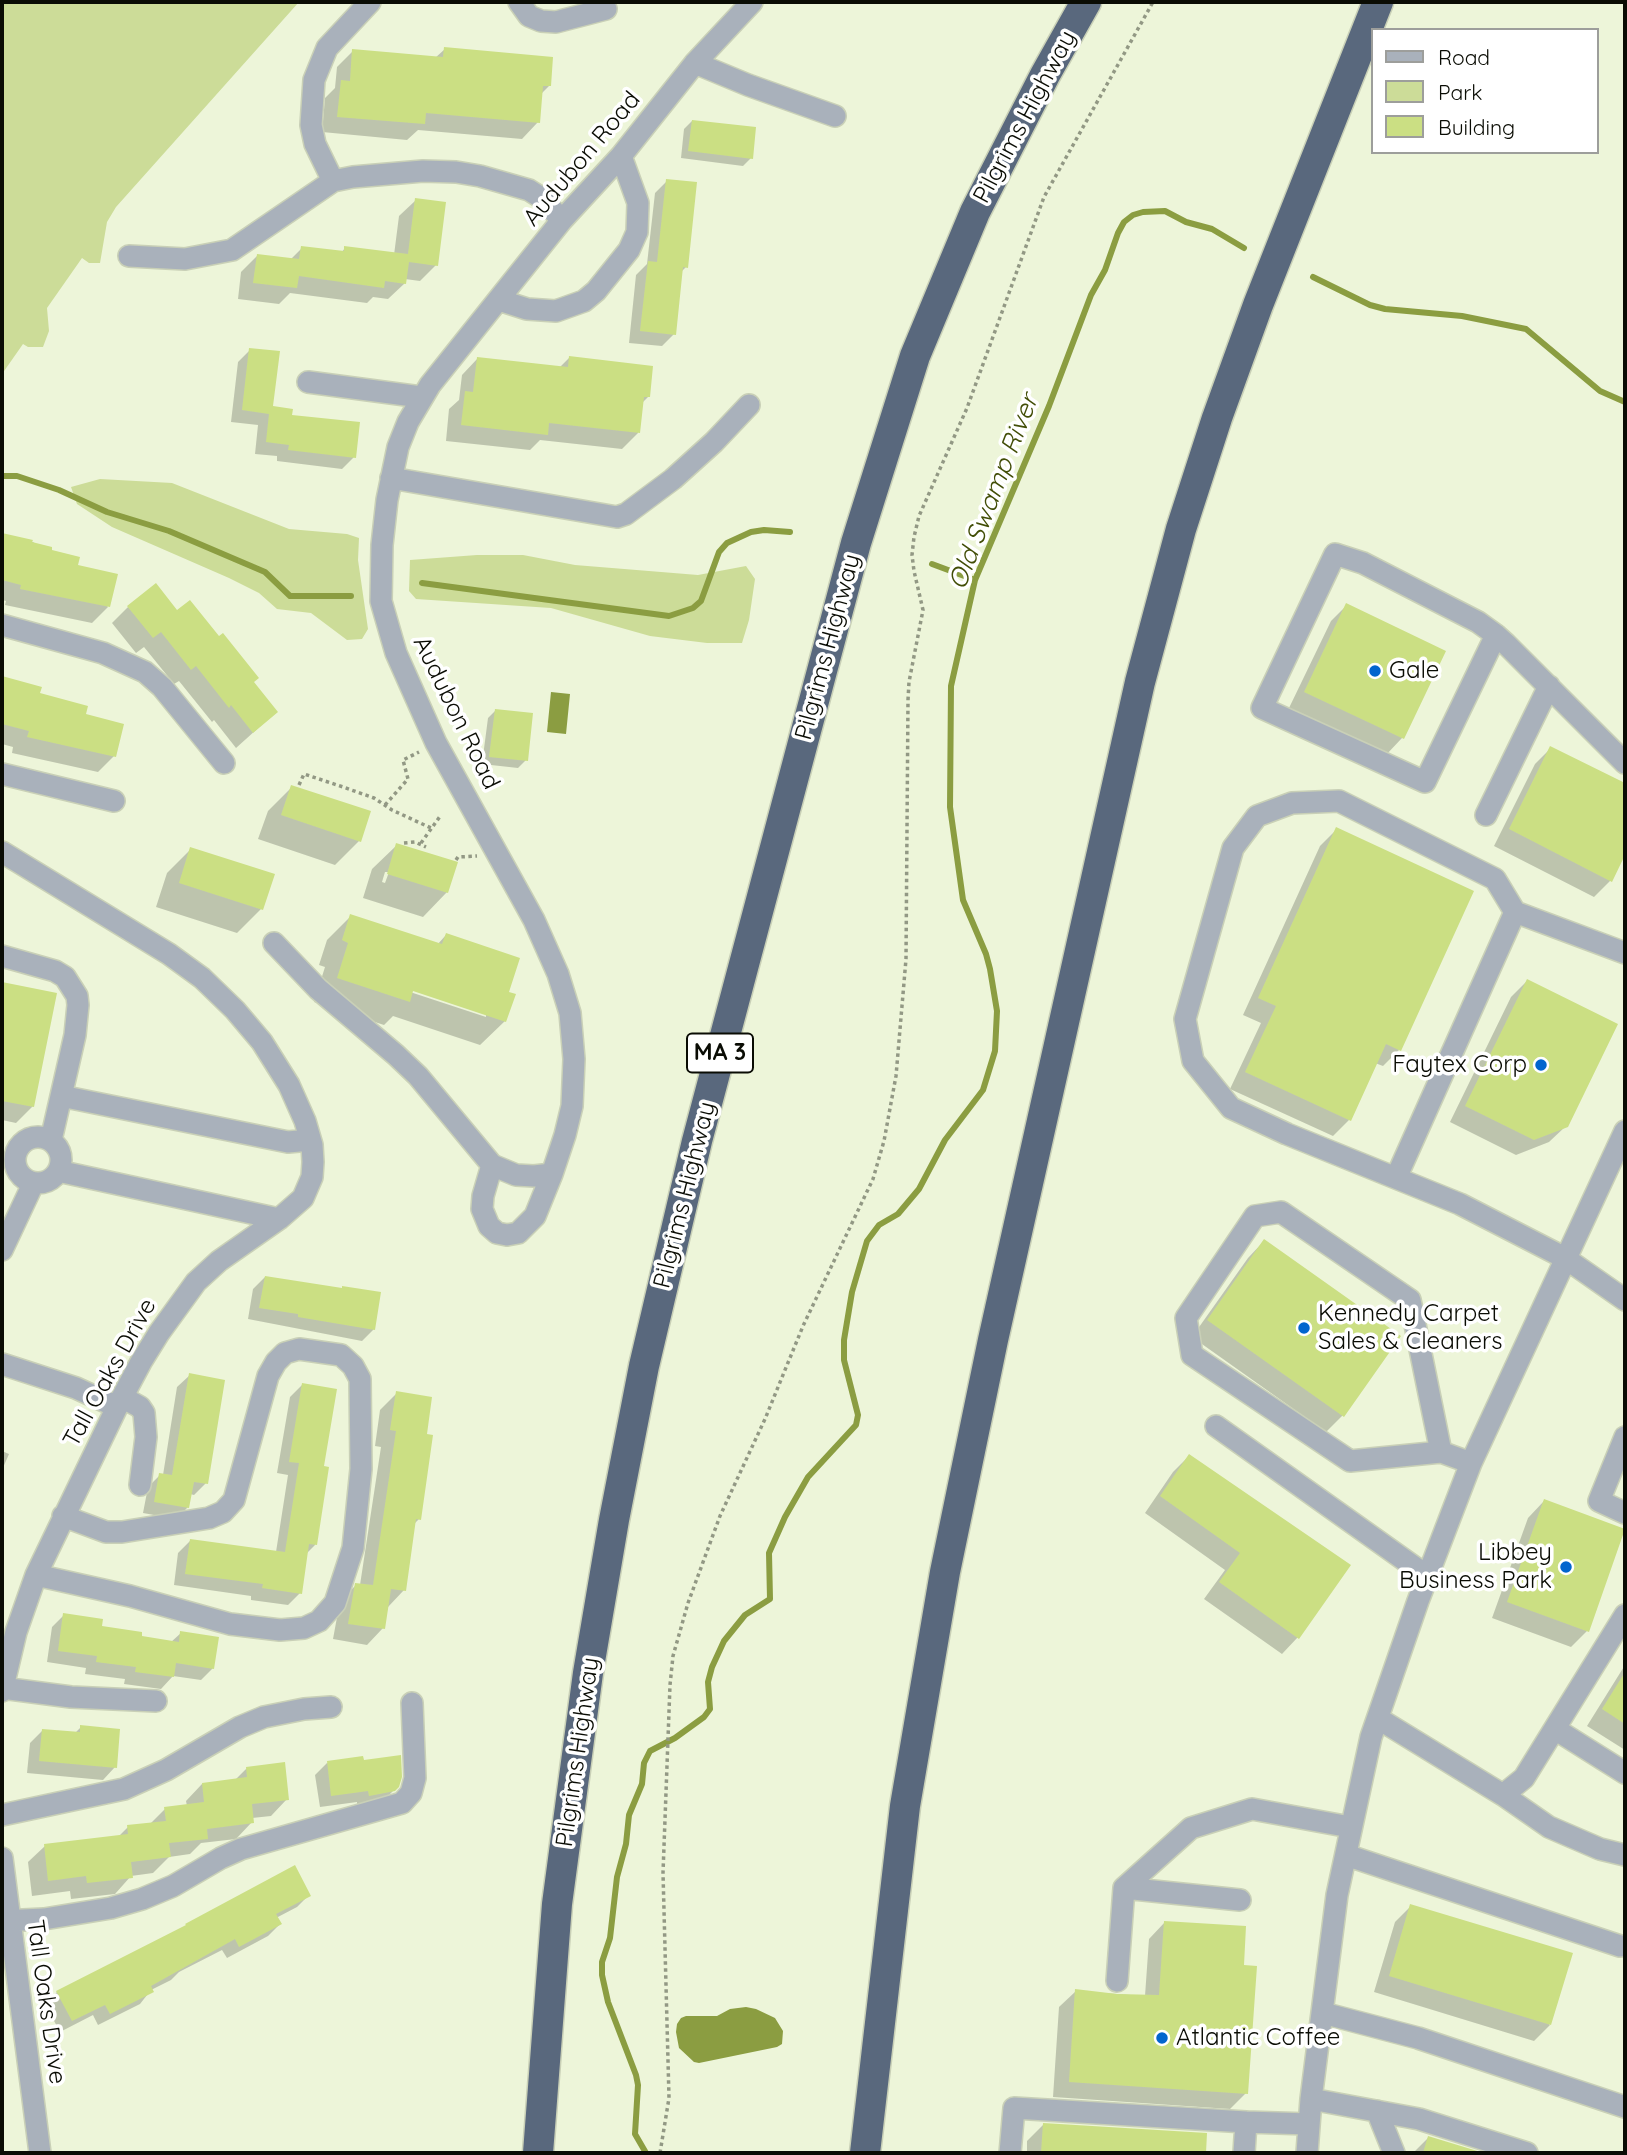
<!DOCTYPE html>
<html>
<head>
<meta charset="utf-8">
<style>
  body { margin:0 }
  #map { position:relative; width:1627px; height:2155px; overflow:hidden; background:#edf5d9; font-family:Quicksand,sans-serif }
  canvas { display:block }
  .frame { position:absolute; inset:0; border:4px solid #0a0c04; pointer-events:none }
  .legend { position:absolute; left:1371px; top:28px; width:228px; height:126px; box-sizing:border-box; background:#fff; border:2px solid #9d9e9b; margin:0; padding:9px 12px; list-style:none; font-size:21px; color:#0a0c04 }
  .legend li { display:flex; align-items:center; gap:14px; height:35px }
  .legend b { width:35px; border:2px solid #9d9e9b }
</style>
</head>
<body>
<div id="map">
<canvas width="1627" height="2155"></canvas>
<div class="frame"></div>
<ul class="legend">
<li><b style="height:9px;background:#a9b1bb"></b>Road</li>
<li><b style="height:19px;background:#ccdc98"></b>Park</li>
<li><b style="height:19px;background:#cbdf83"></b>Building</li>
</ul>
</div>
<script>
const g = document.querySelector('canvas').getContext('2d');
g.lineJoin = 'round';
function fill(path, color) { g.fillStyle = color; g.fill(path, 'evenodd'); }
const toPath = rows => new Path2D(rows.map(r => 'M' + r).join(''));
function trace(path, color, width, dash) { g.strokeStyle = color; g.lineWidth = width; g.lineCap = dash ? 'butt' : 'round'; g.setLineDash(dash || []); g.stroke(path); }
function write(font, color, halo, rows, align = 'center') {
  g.font = font + ' Quicksand,sans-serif'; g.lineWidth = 7; g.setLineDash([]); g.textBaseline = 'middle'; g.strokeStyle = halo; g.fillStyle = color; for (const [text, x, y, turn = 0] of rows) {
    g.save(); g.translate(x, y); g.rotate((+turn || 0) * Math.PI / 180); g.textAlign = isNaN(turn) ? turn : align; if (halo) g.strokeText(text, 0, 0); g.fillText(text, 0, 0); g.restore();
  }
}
const green = toPath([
  [2,2,299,2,116,207,107,222,100,263,89,263,82,258,47,308,49,331,43,347,28,347,23,344,2,374],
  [100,479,172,483,289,529,347,534,359,538,358,560,368,629,362,639,347,640,311,613,277,609,259,593,229,578,112,527,77,504,71,487],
  [477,555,523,555,575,565,698,575,746,566,755,579,749,620,742,643,707,643,650,636,551,608,416,599,409,591,410,560]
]);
const water = toPath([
  [551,692,570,694,566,734,547,732],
  [746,2007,756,2009,775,2018,783,2031,782,2044,777,2047,699,2063,694,2062,679,2048,676,2032,677,2024,681,2018,686,2016,717,2016,730,2009]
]);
const shadow = toPath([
  [445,49,549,86,540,95,538,122,522,139,418,130,407,140,322,132,325,98,335,88,337,67,353,51,435,58],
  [692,121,751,158,743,166,681,158,684,129],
  [667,181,686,267,680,273,674,334,662,346,629,343,636,275,647,264,655,193],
  [416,200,436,265,420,281,405,279,405,283,388,299,373,297,367,303,290,293,279,304,238,299,241,272,258,255,290,260,302,248,341,253,345,248,394,255,399,216],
  [250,350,271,408,290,416,354,457,342,469,277,461,277,456,255,454,258,425,231,422,238,362],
  [478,358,560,367,569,358,648,397,641,404,638,433,622,449,540,440,530,450,446,441,449,409,459,400,462,375],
  [2,535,31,541,76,566,108,607,92,623,5,605,6,601,2,600],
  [1347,605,1444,652,1402,738,1386,755,1289,708,1331,621],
  [128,607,177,612,252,682,276,712,236,748,214,720,212,722,179,681,174,684,144,647,136,653,112,623],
  [2,678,40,688,38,695,84,715,114,756,98,772,12,753,13,747,2,744],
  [495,711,526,760,518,768,482,764,488,718],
  [1551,748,1625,785,1625,851,1611,880,1594,897,1494,846,1535,764],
  [292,787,359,841,335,865,258,839,268,811],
  [1336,830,1399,1050,1383,1066,1375,1063,1349,1120,1333,1136,1230,1089,1261,1023,1243,1015,1320,846],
  [397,845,447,892,423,917,363,898,372,869],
  [385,872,389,872,385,883,382,882],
  [191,849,261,909,237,933,156,907,167,873],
  [351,916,437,945,446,935,506,993,505,1021,480,1045,393,1016,384,1025,314,1002,325,967,319,965,327,940],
  [406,987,486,1013,486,1017,404,990],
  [1527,981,1566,1126,1549,1142,1516,1155,1450,1122,1511,997],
  [2,984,55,994,33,1106,16,1123,2,1120],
  [1264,1241,1398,1337,1342,1416,1326,1432,1192,1337,1248,1258],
  [265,1277,374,1329,362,1341,248,1319,253,1289],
  [190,1375,206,1483,194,1495,190,1494,188,1507,176,1519,143,1513,148,1487,160,1475,163,1475,177,1387],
  [302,1385,322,1468,315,1545,306,1554,300,1593,288,1605,251,1600,251,1596,174,1585,178,1553,190,1541,276,1552,288,1475,277,1473,290,1397],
  [397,1393,425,1435,419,1519,414,1524,404,1590,388,1607,383,1628,367,1645,333,1639,340,1601,356,1585,360,1585,381,1447,375,1446,380,1410],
  [2,1451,9,1454,2,1470],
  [1189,1456,1349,1565,1298,1637,1282,1654,1204,1599,1225,1570,1145,1513,1173,1472],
  [1544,1501,1587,1631,1571,1647,1492,1618,1528,1518],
  [64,1615,140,1638,171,1642,181,1633,213,1668,201,1680,173,1676,161,1689,124,1684,125,1679,85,1674,86,1668,47,1662,52,1627],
  [1625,1665,1625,1750,1587,1726],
  [81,1727,115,1767,103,1780,27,1773,30,1743,42,1731,75,1733],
  [327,1763,398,1786,381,1803,357,1807,357,1802,320,1807,315,1775],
  [247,1768,287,1799,271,1816,252,1818,252,1822,236,1839,201,1843,190,1854,169,1857,153,1873,131,1876,115,1894,71,1899,70,1891,32,1896,28,1862,45,1846,118,1837,128,1827,149,1825,165,1809,187,1806,186,1801,202,1784,235,1780],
  [294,1867,309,1895,297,1907,276,1918,280,1924,268,1936,227,1958,222,1950,179,1972,171,1980,151,1990,140,2004,98,2025,93,2015,60,2032,45,2004,57,1992,181,1929],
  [1411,1906,1550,2025,1534,2041,1374,1992,1395,1922],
  [1165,1922,1242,1967,1246,2093,1230,2109,1053,2097,1059,2007,1076,1991,1145,1996,1149,1939],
  [1043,2125,1205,2134,1204,2153,1027,2153,1027,2141],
  [1428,2138,1478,2153,1413,2153]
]);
const stream = toPath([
  [1313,277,1370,305,1385,309,1462,316,1526,329,1600,391,1625,402],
  [2,476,17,476,59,490,107,512,169,531,265,572,290,596,351,596],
  [932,564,975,580],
  [422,583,669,616,693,608,701,601,719,552,727,543,751,532,764,530,790,532],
  [646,2153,635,2134,638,2085,636,2075,608,2002,602,1975,602,1962,610,1938,617,1877,626,1844,629,1815,642,1784,644,1763,650,1751,675,1738,704,1717,710,1709,708,1682,712,1667,724,1641,745,1615,770,1599,769,1553,785,1517,808,1477,856,1425,858,1415,844,1360,844,1340,852,1292,867,1241,879,1225,898,1214,919,1189,945,1140,983,1090,995,1051,997,1011,990,969,986,954,963,900,950,807,951,686,975,580,1049,406,1091,295,1105,270,1118,233,1124,222,1133,215,1143,212,1165,211,1186,222,1212,229,1244,248]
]);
const building = toPath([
  [444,47,553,57,551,86,543,86,540,123,426,113,425,124,337,117,341,80,350,81,352,49,443,57],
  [692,120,756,127,753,159,688,151],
  [666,179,697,182,688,268,683,267,676,335,640,331,648,261,657,262],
  [415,198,446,202,438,266,409,262,406,284,385,281,384,288,299,276,297,288,253,283,257,254,299,259,301,246,344,251,344,246,408,254],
  [249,348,280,351,273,406,293,409,292,415,360,422,356,458,288,450,289,445,266,442,269,414,242,410],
  [569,356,653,366,650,397,644,397,640,433,549,423,548,435,461,425,465,391,473,392,477,357,568,367],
  [2,533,33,540,32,542,52,547,52,550,80,557,78,565,118,574,110,607,20,589,21,585,2,580],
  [156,583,177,610,190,600,219,636,223,633,259,678,254,682,278,712,253,733,231,705,229,708,196,666,191,670,161,632,153,638,127,606],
  [1346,603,1446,651,1404,739,1304,692],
  [2,676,42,687,40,693,88,706,86,714,124,724,116,757,27,737,29,731,2,724],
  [495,709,533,713,528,761,489,757],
  [1550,746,1625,783,1625,855,1612,882,1509,829],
  [291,785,371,811,361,842,281,815],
  [1336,827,1474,891,1401,1051,1386,1044,1351,1121,1245,1072,1276,1006,1258,998],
  [396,843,458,862,448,893,387,874],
  [190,847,275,874,263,910,179,883],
  [350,914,442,944,446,933,520,958,509,992,516,994,506,1022,413,991,410,1002,337,978,348,943,342,940],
  [1527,979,1618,1024,1568,1127,1534,1140,1465,1106],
  [2,982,57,993,34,1107,2,1101],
  [1264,1239,1401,1336,1344,1417,1207,1320],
  [265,1276,342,1288,342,1286,381,1292,375,1330,298,1317,298,1314,259,1308],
  [189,1373,225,1380,208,1484,194,1482,189,1508,154,1502,159,1473,172,1475],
  [302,1383,337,1389,324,1466,329,1467,317,1545,309,1544,302,1594,262,1588,263,1584,185,1574,190,1539,285,1552,299,1463,289,1462],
  [396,1391,432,1397,427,1434,433,1435,421,1520,416,1519,406,1591,391,1589,385,1629,348,1624,355,1583,373,1585,396,1431,390,1430],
  [1189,1454,1351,1565,1299,1639,1219,1582,1240,1553,1160,1496],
  [1544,1499,1625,1529,1589,1632,1507,1602],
  [63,1613,103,1619,102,1626,142,1632,142,1636,179,1642,180,1631,219,1637,214,1669,176,1663,174,1677,135,1672,136,1667,96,1662,97,1656,58,1651],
  [1625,1672,1625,1724,1602,1709],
  [80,1725,120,1729,117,1768,39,1761,42,1729,80,1732],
  [401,1755,402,1777,399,1787,395,1791,369,1796,368,1791,331,1796,327,1761,363,1756,364,1760],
  [285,1762,289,1800,252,1804,254,1823,207,1829,208,1839,169,1843,171,1857,131,1862,133,1878,87,1883,86,1876,48,1881,44,1844,128,1834,127,1825,166,1821,164,1807,204,1802,202,1783,247,1777,246,1767],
  [295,1865,311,1896,276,1914,282,1924,239,1947,235,1939,151,1986,154,1992,110,2014,105,2005,72,2021,56,1991,186,1925,185,1924],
  [1410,1904,1573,1953,1551,2025,1389,1976],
  [1164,1921,1246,1926,1244,1965,1257,1966,1248,2094,1069,2082,1075,1989,1117,1994,1159,1995],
  [1043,2123,1207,2133,1206,2153,1041,2153],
  [1428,2136,1484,2153,1423,2153]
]);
const path = toPath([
  [299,785,304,774,343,787,374,798,392,810,431,828],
  [385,805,408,779,403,760,419,752],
  [404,843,415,842,426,847],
  [421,843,441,815],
  [456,860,458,857,477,856],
  [660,2153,669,2098,663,1873,670,1685,673,1656,688,1603,720,1516,765,1419,803,1326,873,1179,884,1141,896,1076,906,959,908,700,909,682,923,610,914,571,912,555,914,537,919,516,967,408,1044,197,1153,2]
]);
const minor = toPath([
  [370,2,327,48,314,80,311,125,315,144,333,181,353,177,423,171,456,172,480,176,529,190,540,197,562,220],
  [519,2,529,16,541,21,556,22,606,9],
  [695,63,748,85,835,116],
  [129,256,185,259,232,250,333,181],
  [499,300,527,309,556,311,584,301,596,291,629,250,637,232,638,203,621,156],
  [308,382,421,397],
  [391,478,617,517,626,514,673,479,714,442,749,405],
  [2,625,103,653,145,672,162,687,224,763],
  [1496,635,1425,782,1262,708,1335,554,1363,563,1478,622,1496,635,1506,644,1625,763],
  [2,774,114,801],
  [1486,815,1549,686],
  [2,852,169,954,202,978,235,1010,262,1042,289,1085,305,1121,312,1145,313,1162,312,1177,303,1198,279,1219,219,1261,196,1282,159,1333,141,1362,117,1407,36,1575,16,1632,2,1691],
  [274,943,318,989,396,1055,418,1076,492,1165,516,1175,534,1176,552,1174,565,1135,572,1106,574,1059,570,1013,558,974,534,920,436,743,396,653,381,601,382,545,387,500,398,447,408,422,430,385,562,220,621,156,695,63,752,2],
  [1625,953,1515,912,1495,879,1339,801,1292,803,1257,816,1233,848,1185,1019,1193,1061,1231,1108,1287,1134,1460,1204,1565,1258,1625,1300],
  [2,956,55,971,65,977,77,996,78,1005,75,1035,51,1140],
  [61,1096,288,1142,310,1140],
  '15 1160a23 23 0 1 1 46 0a23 23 0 1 1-46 0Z',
  [492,1165,483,1196,482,1209,489,1226,497,1233,507,1235,518,1233,535,1216,552,1174],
  [58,1171,279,1219],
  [1396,1178,1515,912],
  [2,1250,33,1184],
  [2,1364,76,1388,117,1407],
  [122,1397,140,1407,144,1413,146,1437,140,1485],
  [1216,1426,1427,1576],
  [1625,1437,1599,1501,1625,1513],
  [1441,1452,1410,1300,1281,1212,1255,1216,1186,1318,1192,1355,1350,1461,1441,1452,1471,1463],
  [36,1575,130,1596,230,1624,280,1630,304,1628,319,1621,335,1603,353,1548,361,1469,360,1379,353,1366,341,1355,299,1349,285,1353,276,1362,268,1376,234,1500,223,1512,209,1518,122,1532,106,1532,63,1516],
  [2,1688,71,1697,156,1701],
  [1379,1719,1503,1795,1549,1827,1600,1849,1625,1855],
  [1555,1729,1625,1773],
  [1503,1795,1524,1778,1625,1615],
  [2,1815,124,1789,166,1770,240,1727,264,1717,304,1709,331,1707],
  [1346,1855,1620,1946],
  [2,1858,40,2153],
  [1124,1888,1240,1900],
  [2,1921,44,1919,111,1908,142,1899,173,1886,221,1858,241,1849,402,1803,411,1793,415,1778,412,1703],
  [1117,1981,1124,1888,1191,1828,1252,1809,1350,1827],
  [1323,2013,1418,2038,1625,2107],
  [1311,2099,1419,2119,1527,2153],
  [1377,2111,1394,2153],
  [1010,2153,1014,2108,1246,2122],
  [1244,2153,1246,2122,1309,2124],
  [1307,2153,1311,2099,1337,1895,1371,1737,1418,1601,1471,1463,1625,1131]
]);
const highway = toPath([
  [538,2153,557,1904,588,1673,614,1520,644,1366,697,1141,856,543,915,356,975,212,1045,75,1086,2],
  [865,2153,905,1806,945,1572,993,1340,1140,682,1181,529,1217,418,1258,305,1378,2]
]);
const markers = [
  [1375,671,7,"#0265ce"],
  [1541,1065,7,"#0265ce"],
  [1304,1328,7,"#0265ce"],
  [1566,1567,7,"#0265ce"],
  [1162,2038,7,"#0265ce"]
];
const shields = [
  [720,1053,66]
];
const shieldNames = [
  ["MA 3",720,1053]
];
const streetNames = [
  ["Pilgrims Highway",1025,117,-62],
  ["Audubon Road",582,159,-50],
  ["Pilgrims Highway",828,647,-75],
  ["Audubon Road",456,713,64],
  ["Pilgrims Highway",685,1195,-76],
  ["Tall Oaks Drive",110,1373,-61],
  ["Pilgrims Highway",578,1752,-82],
  ["Tall Oaks Drive",46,2002,82]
];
const poiNames = [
  ["Gale",1389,671],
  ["Faytex Corp",1527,1065,"right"],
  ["Kennedy Carpet",1318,1314],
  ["Sales & Cleaners",1318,1342],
  ["Libbey",1552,1553,"right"],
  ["Business Park",1552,1581,"right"],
  ["Atlantic Coffee",1176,2038]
];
const waterNames = [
  ["Old Swamp River",994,492,-69]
];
fill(green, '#ccdc98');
fill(water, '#8b9d41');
fill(shadow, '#0003');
trace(stream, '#8b9d41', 6);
fill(building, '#cbdf83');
trace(minor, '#c9d0b7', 24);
trace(highway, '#c9d0b7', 33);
trace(path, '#929884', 3.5, [3.5, 3.5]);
trace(minor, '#a9b1bb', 21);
trace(highway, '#59687d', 30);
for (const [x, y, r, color] of markers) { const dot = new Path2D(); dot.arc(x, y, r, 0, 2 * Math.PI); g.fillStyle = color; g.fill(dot); trace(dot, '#fff', 2.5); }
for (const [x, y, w] of shields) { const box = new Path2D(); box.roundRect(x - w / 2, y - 19.5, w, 39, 5); g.fillStyle = '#fff'; g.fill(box); trace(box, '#0a0c04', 2); }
write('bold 23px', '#0a0c04', null, shieldNames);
write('24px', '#0a0c04', '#fff', streetNames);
write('24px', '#0a0c04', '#fff', poiNames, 'left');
write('italic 26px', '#424e07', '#fff', waterNames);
</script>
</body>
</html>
